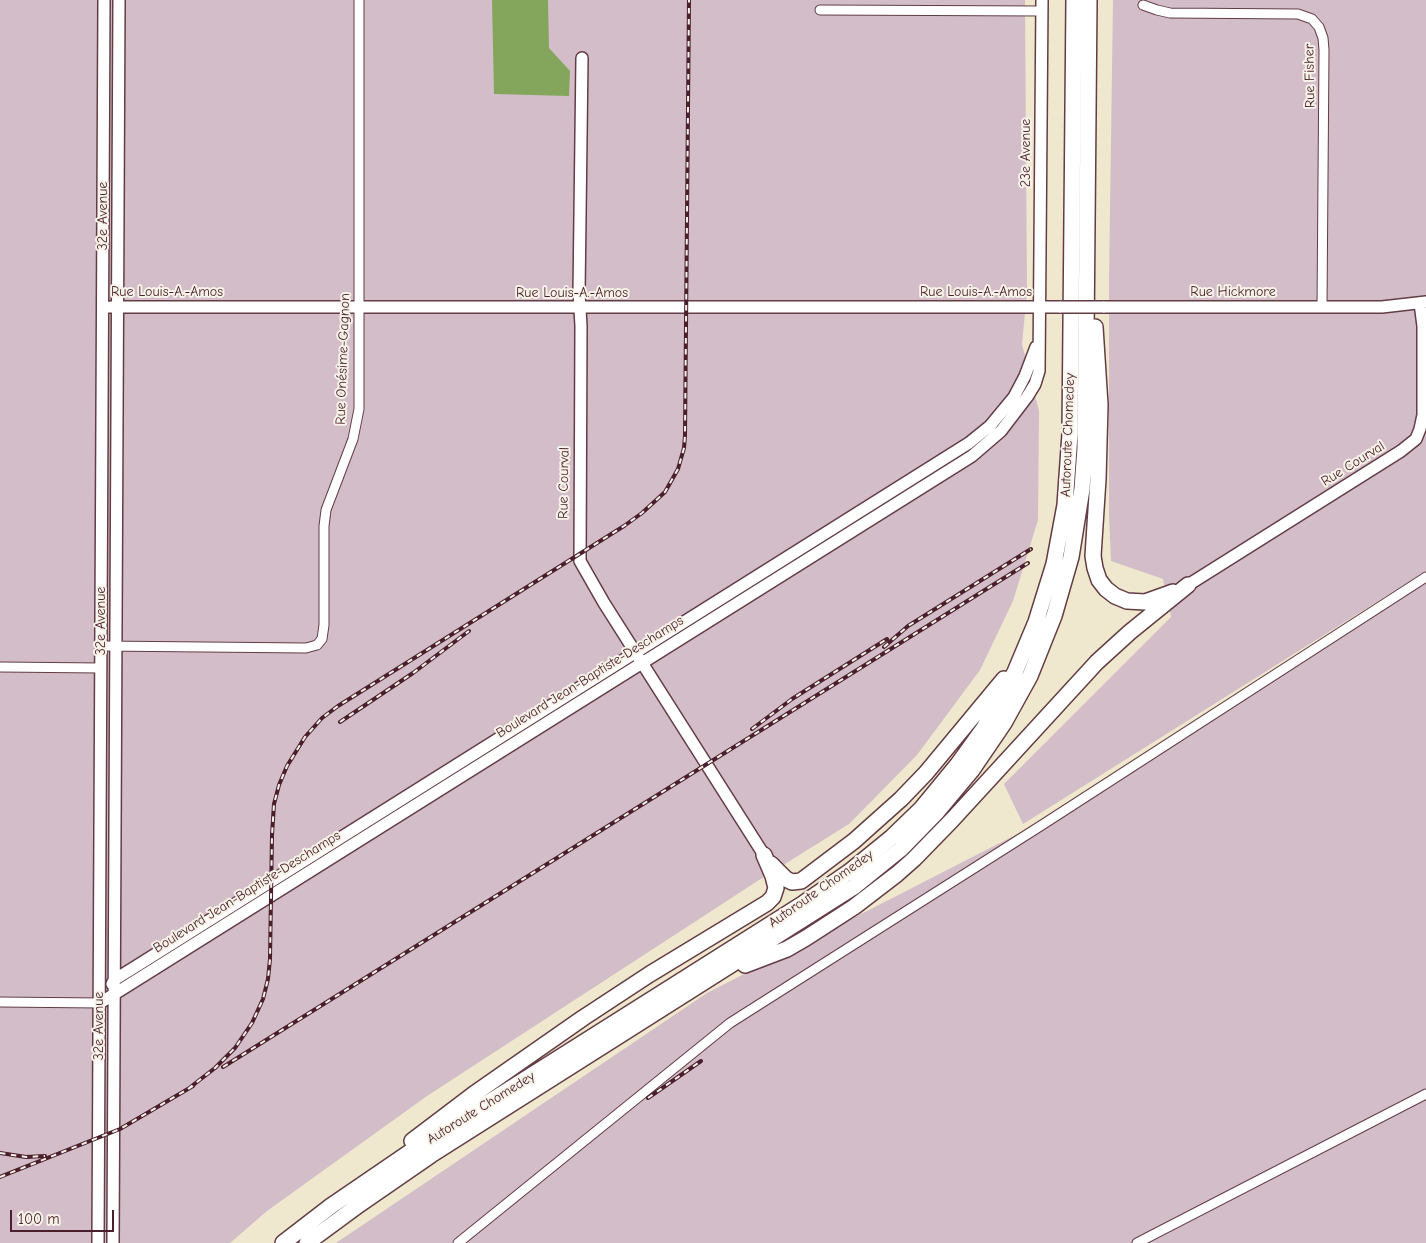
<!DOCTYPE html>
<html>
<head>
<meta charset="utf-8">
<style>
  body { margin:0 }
  #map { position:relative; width:1426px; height:1243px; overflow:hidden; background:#f0e8ce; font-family:"Comic Neue",sans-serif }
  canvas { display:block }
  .scale { position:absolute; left:10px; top:1210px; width:104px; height:22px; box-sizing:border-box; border:2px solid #4a1f2b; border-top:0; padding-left:6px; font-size:15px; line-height:18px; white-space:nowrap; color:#4a1f2b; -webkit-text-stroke:4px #f7f3e8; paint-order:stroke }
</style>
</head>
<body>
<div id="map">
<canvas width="1426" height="1243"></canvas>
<div class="scale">100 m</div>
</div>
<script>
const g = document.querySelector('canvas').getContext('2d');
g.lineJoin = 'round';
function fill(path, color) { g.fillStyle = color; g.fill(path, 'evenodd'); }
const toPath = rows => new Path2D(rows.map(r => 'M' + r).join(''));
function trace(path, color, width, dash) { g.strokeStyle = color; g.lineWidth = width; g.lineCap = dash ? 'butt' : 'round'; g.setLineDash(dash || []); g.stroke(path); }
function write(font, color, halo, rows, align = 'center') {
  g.font = font + ' "Comic Neue",sans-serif'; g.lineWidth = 4; g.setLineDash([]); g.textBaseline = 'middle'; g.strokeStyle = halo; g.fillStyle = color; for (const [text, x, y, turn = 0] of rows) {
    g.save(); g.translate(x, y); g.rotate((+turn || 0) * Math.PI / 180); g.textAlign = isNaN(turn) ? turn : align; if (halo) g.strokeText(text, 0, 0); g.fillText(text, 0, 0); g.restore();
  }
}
const industrial = toPath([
  [0,0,1025,0,1027,292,1022,344,1039,411,1038,520,1013,601,980,670,917,755,849,824,756,882,427,1096,267,1211,230,1243,0,1243],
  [1113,0,1426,0,1426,571,1023,824,1004,784,1171,617,1163,579,1111,561,1109,515,1109,282],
  [1426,583,1426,1243,336,1243,707,993,1113,785]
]);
const forest = toPath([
  [492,0,548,0,549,48,570,71,569,96,494,94]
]);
const street = toPath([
  [1143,5,1157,10,1170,13,1298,14,1312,19,1319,27,1323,38,1324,50,1322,307],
  [820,10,1042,11],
  [101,646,306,648,317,645,322,639,324,625,324,526,326,510,353,439,359,409,359,0],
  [0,667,101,668],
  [0,1002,100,1003],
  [458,1243,730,1023,1042,825,1426,577],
  [1137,1243,1426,1094]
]);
const secondary = toPath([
  [582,58,579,293,581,326,580,561,604,603,764,855],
  [110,307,1061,307],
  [1103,307,1382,307,1426,302],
  [1188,585,1401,451,1416,439,1420,429,1423,415,1423,326,1420,303],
  [112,984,114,980,135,967,969,443,990,426,1014,397,1025,376,1036,347],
  [100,1003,972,456,1001,431,1027,397,1035,384,1039,371,1042,0],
  [98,1243,104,0],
  [113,1243,119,0]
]);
const highway = toPath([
  [1095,327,1100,405,1098,479,1093,556,1095,568,1099,580,1106,589,1115,596,1127,601,1145,602,1173,592],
  [771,864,786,879,792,882,801,881,854,841,901,799,926,773,1004,679],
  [745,965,787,949,806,938,854,907,897,874,914,859,952,820,1097,662,1130,632,1188,585],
  [412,1141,474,1094,583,1018,650,974,767,903,773,897,776,888,773,876,764,855],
  [283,1243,331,1206,413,1150,804,903,849,872,892,837,921,809,958,764,984,728,1015,672,1036,622,1054,564,1065,505,1070,434,1074,0],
  [307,1243,360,1204,431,1155,854,887,901,849,937,812,972,770,1004,723,1030,676,1054,616,1071,557,1082,489,1085,448,1089,0]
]);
const rail = toPath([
  [884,647,908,626,1031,549],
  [340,722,413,673,469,631],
  [752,729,792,699,887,639],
  [223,1067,1028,563],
  [188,1089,215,1068,235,1048,252,1023,263,999,268,979,270,959,272,835,274,804,279,785,287,766,305,737,322,718,338,706,624,526,642,513,665,492,678,469,684,448,685,435,689,0],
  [648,1098,701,1061],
  [0,1153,26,1157,45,1156],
  [0,1177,120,1129,193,1086]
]);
const secondaryBridge = toPath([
  [1061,307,1103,307]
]);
const streetNames = [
  ["Rue Fisher",1310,76,-91],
  ["23e Avenue",1026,153,-90],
  ["32e Avenue",103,216,-90],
  ["Rue Louis-A.-Amos",167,292],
  ["Rue Louis-A.-Amos",976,292],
  ["Rue Hickmore",1233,292],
  ["Rue Louis-A.-Amos",572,293],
  ["Rue Onésime-Gagnon",343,359,-88],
  ["Autoroute Chomedey",1068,435,-88],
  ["Rue Courval",1353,464,-32],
  ["Rue Courval",564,483,-89],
  ["32e Avenue",101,621,-90],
  ["Boulevard Jean-Baptiste-Deschamps",590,677,-32],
  ["Autoroute Chomedey",821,889,-35],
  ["Boulevard Jean-Baptiste-Deschamps",247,892,-32],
  ["32e Avenue",99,1026,-90],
  ["Autoroute Chomedey",481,1108,-32]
];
fill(industrial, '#d2bdc8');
fill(forest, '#84a65c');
trace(street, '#633d43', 11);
trace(secondary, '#633d43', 14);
trace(highway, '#633d43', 18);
trace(street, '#fff', 9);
trace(secondary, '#fff', 11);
trace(highway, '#fff', 15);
trace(rail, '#4a1f2b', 4);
trace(rail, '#f7f3e8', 2, [5.5]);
trace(secondaryBridge, '#633d43', 14, []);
trace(secondaryBridge, '#fff', 11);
write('14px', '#4a1f2b', '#f7f3e8', streetNames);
</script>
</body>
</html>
